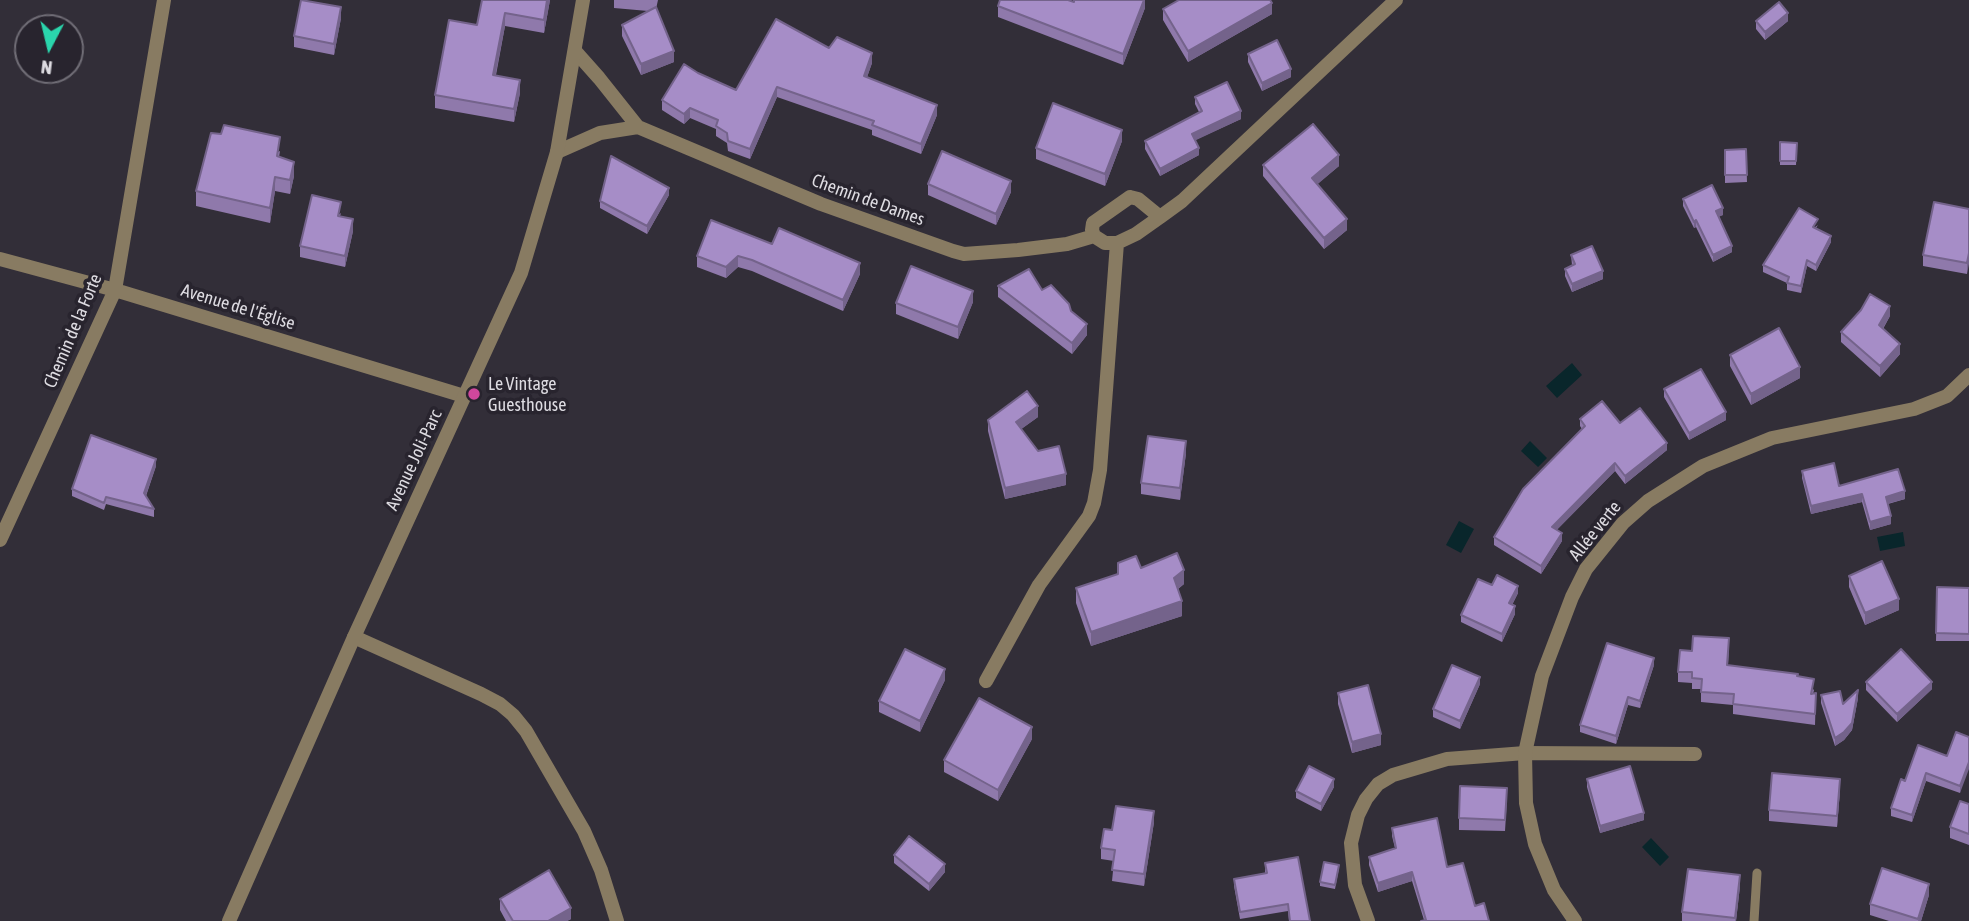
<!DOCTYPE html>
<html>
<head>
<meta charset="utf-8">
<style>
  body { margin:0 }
  #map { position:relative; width:1969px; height:921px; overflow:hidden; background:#322e38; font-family:"Asap Condensed",sans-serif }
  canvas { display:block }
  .north { position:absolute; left:14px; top:14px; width:70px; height:70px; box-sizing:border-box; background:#28242e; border:2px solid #706d76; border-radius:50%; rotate:187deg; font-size:19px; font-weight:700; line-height:28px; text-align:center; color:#dddbe1 }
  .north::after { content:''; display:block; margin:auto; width:24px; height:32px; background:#2ad5ac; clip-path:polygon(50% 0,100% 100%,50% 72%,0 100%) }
</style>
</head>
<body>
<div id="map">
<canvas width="1969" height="921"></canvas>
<div class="north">N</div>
</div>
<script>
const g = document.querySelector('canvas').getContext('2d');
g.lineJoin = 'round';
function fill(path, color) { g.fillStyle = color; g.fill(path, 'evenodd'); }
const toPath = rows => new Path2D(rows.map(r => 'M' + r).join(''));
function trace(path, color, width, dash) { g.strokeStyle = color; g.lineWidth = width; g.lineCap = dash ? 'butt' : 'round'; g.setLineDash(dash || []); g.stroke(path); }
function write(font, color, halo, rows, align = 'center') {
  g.font = font + ' "Asap Condensed",sans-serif'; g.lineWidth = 7; g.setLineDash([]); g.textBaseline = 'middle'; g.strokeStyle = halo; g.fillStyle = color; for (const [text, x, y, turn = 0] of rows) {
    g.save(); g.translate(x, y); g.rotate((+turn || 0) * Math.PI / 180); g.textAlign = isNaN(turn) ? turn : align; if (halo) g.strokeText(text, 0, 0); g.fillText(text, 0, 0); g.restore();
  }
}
const water = toPath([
  [1572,363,1582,375,1557,398,1546,386],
  [1530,441,1547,458,1538,467,1521,451],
  [1459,521,1474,529,1461,553,1446,545],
  [1903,532,1905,546,1880,551,1877,537],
  [1651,838,1669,857,1660,866,1642,847]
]);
const service = toPath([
  [1754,921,1757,873]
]);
const minor = toPath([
  [575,51,599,78,638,127,821,204,953,251,964,254,1018,250,1067,244,1094,236],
  [557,152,600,133,638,127],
  [1130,197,1138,199,1160,217,1136,234,1117,243,1105,243,1094,236,1092,230,1093,223,1130,197],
  [1160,217,1182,201,1396,0],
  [0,259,115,290,464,396],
  [0,540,115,290,164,0],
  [354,637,481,694,500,704,513,715,526,731,584,831,601,870,617,921],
  [986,681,1039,585,1089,516,1094,503,1100,470,1117,243],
  [1368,921,1355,885,1351,843,1358,815,1366,799,1378,784,1393,775,1447,759,1525,753,1695,754]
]);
const tertiary = toPath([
  [229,921,354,637,521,273,557,152,583,0],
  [1575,921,1554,890,1535,844,1526,803,1525,753,1542,676,1572,597,1586,569,1623,523,1648,501,1703,466,1772,438,1914,409,1947,396,1969,375]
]);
const wall = toPath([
  [482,0,550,0,544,33,505,26,496,75,520,93,514,122,435,108,435,95,477,25],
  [614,0,658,0,656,9,674,62,641,75,622,36,622,25,648,11,614,8],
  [1145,0,1145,8,1123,65,998,17,998,6],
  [1163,9,1272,14,1188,62,1163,20],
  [341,18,334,55,294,47,294,36],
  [1756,21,1788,21,1765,40,1756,29],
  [829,48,872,63,867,77,937,115,921,154,872,135,872,130,777,97,750,159,728,151,727,143,716,136,716,129,690,118,684,124,662,110,662,100,698,73,736,90],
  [1248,54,1291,77,1262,91,1248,62],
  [1195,97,1241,119,1195,140,1199,155,1160,176,1145,149,1145,141,1199,112,1195,104],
  [1122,141,1105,186,1036,159,1036,148],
  [1780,142,1797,143,1796,165,1780,165],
  [1746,149,1747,182,1725,183,1725,150],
  [280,151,279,157,294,176,290,194,275,191,270,223,196,206,196,191],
  [1263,165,1339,166,1317,184,1347,230,1324,249,1263,176],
  [928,184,1011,192,996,225,928,195],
  [669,195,647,234,600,208,600,201],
  [1683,199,1723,215,1719,216,1732,252,1713,262,1696,227,1694,228,1683,206],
  [1969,209,1967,274,1923,266,1923,255],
  [341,213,340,216,353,231,345,267,300,257,300,246],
  [1818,225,1816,228,1831,242,1816,271,1807,266,1801,293,1787,290,1787,283,1763,272,1763,265],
  [772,244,860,274,843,311,752,271,738,267,726,278,697,267,697,256],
  [1571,255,1603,279,1572,292,1565,276,1565,269,1572,265],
  [998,286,1042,290,1071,311,1087,335,1072,354,998,297],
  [973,302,958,339,896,314,896,303],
  [1890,316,1883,329,1900,354,1880,377,1841,342,1841,332],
  [1730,355,1800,378,1751,405,1730,366],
  [1664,389,1726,420,1689,440,1664,397],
  [1038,417,1021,429,1066,485,1005,499,988,431,988,420],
  [1580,419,1620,423,1667,450,1625,484,1615,471,1556,530,1562,541,1541,574,1494,545,1494,537,1582,429,1580,426],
  [1186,453,1180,500,1141,494,1141,483],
  [156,466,146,496,154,509,154,517,106,504,104,510,72,496,72,489],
  [1802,471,1839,486,1905,499,1888,504,1891,524,1870,530,1862,502,1811,514,1802,478],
  [1141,568,1184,584,1178,589,1182,616,1091,646,1076,603,1076,588],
  [1849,576,1899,610,1865,625,1849,587],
  [1492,585,1518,593,1512,605,1515,614,1502,642,1461,622,1461,615],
  [1937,587,1969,588,1969,641,1936,641],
  [1729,649,1728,665,1798,676,1814,690,1813,694,1816,693,1815,725,1733,714,1733,705,1701,702,1701,689,1692,689,1692,683,1678,682,1678,672,1692,651],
  [1654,665,1640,708,1628,705,1616,744,1580,732,1580,725],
  [945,680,920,732,879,712,879,701],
  [1866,682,1932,689,1897,722,1866,690],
  [1480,684,1460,729,1433,717,1433,709],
  [1338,693,1381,745,1352,753,1338,704],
  [1821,695,1843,704,1858,698,1852,730,1844,740,1835,746,1821,703],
  [1969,737,1960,793,1926,781,1912,822,1891,816,1891,808,1905,781,1947,756],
  [1032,739,998,801,944,772,944,760],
  [1587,779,1644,820,1600,833,1587,787],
  [1334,787,1321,811,1296,798,1296,791],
  [1840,790,1837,827,1769,821,1769,810],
  [1507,799,1505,831,1459,830,1459,818],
  [1969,804,1969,845,1950,838,1950,827],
  [1154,822,1144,886,1112,881,1114,861,1101,859,1101,848,1112,830],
  [1392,828,1447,867,1475,906,1424,920,1412,881,1378,892,1369,865,1369,857,1395,848,1392,836],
  [894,855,945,872,929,891,894,863],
  [1265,863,1310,921,1289,921,1288,911,1240,919,1234,886,1234,879,1265,873],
  [1339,868,1335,889,1320,886,1320,882],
  [1740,886,1736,921,1682,921,1682,912],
  [1929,895,1921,921,1889,921,1870,915,1870,904],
  [500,899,571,919,567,921,506,921,500,910]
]);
const shadedWall = toPath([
  [547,0,550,0,544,33,544,20],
  [1144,0,1145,0,1145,8,1123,65,1123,54],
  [1272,3,1272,14,1188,62,1188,51],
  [341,7,341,18,334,55,334,44],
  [505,13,505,26,493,88,493,75],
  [1788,13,1788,21,1765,40,1765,32],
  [674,51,674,62,641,75,641,64],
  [872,53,872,63,864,86,864,76],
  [1291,69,1291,77,1262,91,1262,83],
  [520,80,520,93,514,122,514,109],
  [777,87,777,97,750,159,750,149],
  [937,105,937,115,921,154,921,144],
  [690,108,690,118,684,124,684,114],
  [1241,111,1241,119,1192,142,1192,134],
  [1122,130,1122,141,1105,186,1105,174],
  [1199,148,1199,155,1160,176,1160,169],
  [1339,155,1339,166,1312,189,1312,178],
  [294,162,294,176,290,194,290,180],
  [275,177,275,191,270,223,270,208],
  [1011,181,1011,192,996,225,996,214],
  [669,188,669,195,647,234,647,226],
  [1723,208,1723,215,1716,218,1716,211],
  [353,219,353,231,345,267,345,256],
  [1347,219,1347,230,1324,249,1324,238],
  [1696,220,1696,227,1694,228,1694,222],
  [1831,236,1831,242,1816,271,1816,265],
  [1732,246,1732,252,1713,262,1713,255],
  [1969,253,1969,264,1967,274,1967,263],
  [738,256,738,267,726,278,726,267],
  [1807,260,1807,266,1801,293,1801,286],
  [860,263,860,274,843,311,843,300],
  [1603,271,1603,279,1572,292,1572,284],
  [973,291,973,302,958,339,958,327],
  [1890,306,1890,316,1879,335,1879,325],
  [1087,324,1087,335,1072,354,1072,343],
  [1900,344,1900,354,1880,377,1880,366],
  [1800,367,1800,378,1751,405,1751,394],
  [1038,406,1038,417,1016,433,1016,422],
  [1726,412,1726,420,1689,440,1689,433],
  [1186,441,1186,453,1180,500,1180,488],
  [1667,443,1667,450,1625,484,1625,476],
  [156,459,156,466,144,501,144,493],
  [1615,463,1615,471,1552,535,1552,527],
  [1066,474,1066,485,1005,499,1005,488],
  [1905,491,1905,499,1886,504,1886,497],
  [1862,494,1862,502,1811,514,1811,506],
  [1891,516,1891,524,1870,530,1870,522],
  [1562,533,1562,541,1541,574,1541,566],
  [1184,570,1184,584,1174,592,1174,578],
  [1518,586,1518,593,1509,611,1509,603],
  [1899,599,1899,610,1865,625,1865,613],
  [1182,601,1182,616,1091,646,1091,632],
  [1515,606,1515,614,1502,642,1502,634],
  [1654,658,1654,665,1640,708,1640,701],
  [945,669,945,680,920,732,920,721],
  [1480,677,1480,684,1460,729,1460,721],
  [1932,682,1932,689,1897,722,1897,714],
  [1858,690,1858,698,1852,730,1844,740,1835,746,1835,738],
  [1628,697,1628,705,1616,744,1616,736],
  [1032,727,1032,739,998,801,998,790],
  [1381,734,1381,745,1352,753,1352,742],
  [1969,762,1969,769,1960,793,1960,786],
  [1926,773,1926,781,1912,822,1912,815],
  [1334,779,1334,787,1321,811,1321,804],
  [1840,779,1840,790,1837,827,1837,816],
  [1154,811,1154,822,1144,886,1144,874],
  [1644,813,1644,820,1600,833,1600,826],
  [945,864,945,872,929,891,929,884],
  [1412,872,1412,881,1378,892,1378,883],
  [1740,875,1740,886,1736,921,1735,921],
  [1929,884,1929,895,1921,921,1918,921],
  [571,908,571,919,567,921,548,921]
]);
const building = toPath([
  [301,0,341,7,334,44,294,36,301,0],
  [482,0,547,0,544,20,505,13,493,75,520,80,514,109,435,95,449,20,477,25,482,0],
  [1000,0,1068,0,1074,2,1074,0,1144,0,1123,54,998,6,1000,0],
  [1179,0,1270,0,1272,3,1188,51,1163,9,1179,0],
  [1779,2,1788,13,1765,32,1756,21,1779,2],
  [656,7,674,51,641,64,622,25,656,7],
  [776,19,829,48,837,37,872,53,864,76,937,105,921,144,872,125,874,121,777,87,750,149,728,141,727,133,716,126,718,120,690,108,684,114,662,100,684,64,698,73,736,90,776,19],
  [1277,40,1291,69,1262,83,1248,54,1277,40],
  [1227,82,1241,111,1192,134,1199,148,1160,169,1145,141,1202,111,1195,97,1227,82],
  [1053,103,1122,130,1105,174,1036,148,1053,103],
  [1313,124,1339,155,1312,178,1347,219,1324,238,1263,165,1313,124],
  [224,125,280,137,277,156,294,162,290,180,275,177,270,208,196,191,211,133,221,134,224,125],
  [1780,142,1797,143,1796,161,1780,161,1780,142],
  [1746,149,1747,175,1725,175,1725,150,1746,149],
  [942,151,1011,181,996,214,928,184,942,151],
  [611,156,669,188,647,226,600,201,611,156],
  [1712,185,1723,208,1716,211,1732,246,1713,255,1696,220,1694,222,1683,199,1712,185],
  [312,195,341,202,338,216,353,219,345,256,300,246,312,195],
  [1934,202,1969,209,1969,253,1967,263,1923,255,1934,202],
  [1799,208,1818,219,1813,227,1831,236,1816,265,1807,260,1801,286,1787,283,1789,277,1763,265,1799,208],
  [711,220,772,244,779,228,860,263,843,300,752,260,738,256,726,267,697,256,711,220],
  [1592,246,1603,271,1572,284,1565,269,1575,264,1571,255,1592,246],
  [911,266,973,291,958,327,896,303,911,266],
  [1029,269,1042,290,1051,285,1069,304,1071,311,1087,324,1072,343,998,286,1029,269],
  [1870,294,1890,306,1879,325,1900,344,1880,366,1841,332,1861,310,1870,294],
  [1779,328,1800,367,1751,394,1730,355,1779,328],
  [1701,369,1726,412,1689,433,1664,389,1701,369],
  [1027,391,1038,406,1016,422,1038,451,1059,446,1066,474,1005,488,988,420,1027,391],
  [1602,401,1620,423,1640,408,1667,443,1625,476,1615,463,1552,527,1562,533,1541,566,1494,537,1523,489,1585,426,1580,419,1602,401],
  [91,435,156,459,144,493,154,509,106,497,104,503,72,489,91,435],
  [1148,436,1186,441,1180,488,1141,483,1148,436],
  [1834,463,1839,486,1898,469,1905,491,1886,497,1891,516,1870,522,1862,494,1811,506,1802,471,1834,463],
  [1177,553,1184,570,1174,578,1182,601,1091,632,1076,588,1118,574,1118,563,1136,556,1141,568,1177,553],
  [1882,561,1899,599,1865,613,1849,576,1882,561],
  [1497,575,1518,586,1509,603,1515,606,1502,634,1461,615,1478,579,1492,585,1497,575],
  [1937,587,1969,588,1969,634,1936,633,1937,587],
  [1693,636,1729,638,1727,665,1798,674,1797,676,1814,679,1811,694,1816,693,1815,714,1733,704,1734,694,1701,692,1702,679,1692,678,1692,672,1678,672,1680,650,1692,651,1693,636],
  [1607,643,1654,658,1640,701,1628,697,1616,736,1580,725,1607,643],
  [905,649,945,669,920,721,879,701,905,649],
  [1901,649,1932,682,1897,714,1866,682,1901,649],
  [1452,665,1480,677,1460,721,1433,709,1452,665],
  [1368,685,1381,734,1352,742,1338,693,1368,685],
  [1858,690,1852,723,1844,732,1835,738,1821,695,1840,691,1843,704,1858,690],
  [979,698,1032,727,998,790,944,760,979,698],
  [1956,732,1969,737,1969,762,1960,786,1926,773,1912,815,1891,808,1901,779,1905,781,1918,745,1947,756,1956,732],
  [1309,766,1334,779,1321,804,1296,791,1309,766],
  [1630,766,1644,813,1600,826,1587,779,1630,766],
  [1772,773,1840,779,1837,816,1769,810,1772,773],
  [1460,786,1507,788,1505,820,1459,818,1460,786],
  [1960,801,1969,804,1969,834,1950,827,1960,801],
  [1116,806,1154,811,1144,874,1112,870,1115,850,1101,848,1104,829,1112,830,1116,806],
  [1437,818,1447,867,1463,863,1475,906,1484,903,1489,921,1421,921,1426,920,1412,872,1378,883,1369,857,1396,848,1392,828,1437,818],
  [909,836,945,864,929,884,894,855,909,836],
  [1298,857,1310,921,1290,921,1288,904,1240,912,1234,879,1267,873,1265,863,1298,857],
  [1324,862,1339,865,1335,885,1320,882,1324,862],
  [1882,868,1929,884,1918,919,1870,904,1882,868],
  [1688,869,1740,875,1735,918,1682,912,1688,869],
  [549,870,571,908,548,921,513,921,500,899,549,870]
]);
const markers = [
  [474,394,7,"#d1479c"]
];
const streetNames = [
  ["Chemin de Dames",868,200,20],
  ["Avenue de l'Église",238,307,17],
  ["Chemin de la Forte",73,331,-67],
  ["Avenue Joli-Parc",414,460,-65],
  ["Allée verte",1595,531,-51]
];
const poiNames = [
  ["Le Vintage",488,384],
  ["Guesthouse",488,405]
];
fill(water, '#09262b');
trace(service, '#887b62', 9);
trace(minor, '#887b62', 14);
trace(tertiary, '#887b62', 14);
fill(wall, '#8f79ab');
fill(shadedWall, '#74638b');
fill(building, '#a68dc7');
trace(building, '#74638b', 2);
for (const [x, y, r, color] of markers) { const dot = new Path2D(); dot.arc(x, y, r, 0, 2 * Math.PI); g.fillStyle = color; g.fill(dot); trace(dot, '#28242e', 2.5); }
write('18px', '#dddbe1', '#28242e', streetNames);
write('18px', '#dddbe1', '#28242e', poiNames, 'left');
</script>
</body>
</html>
